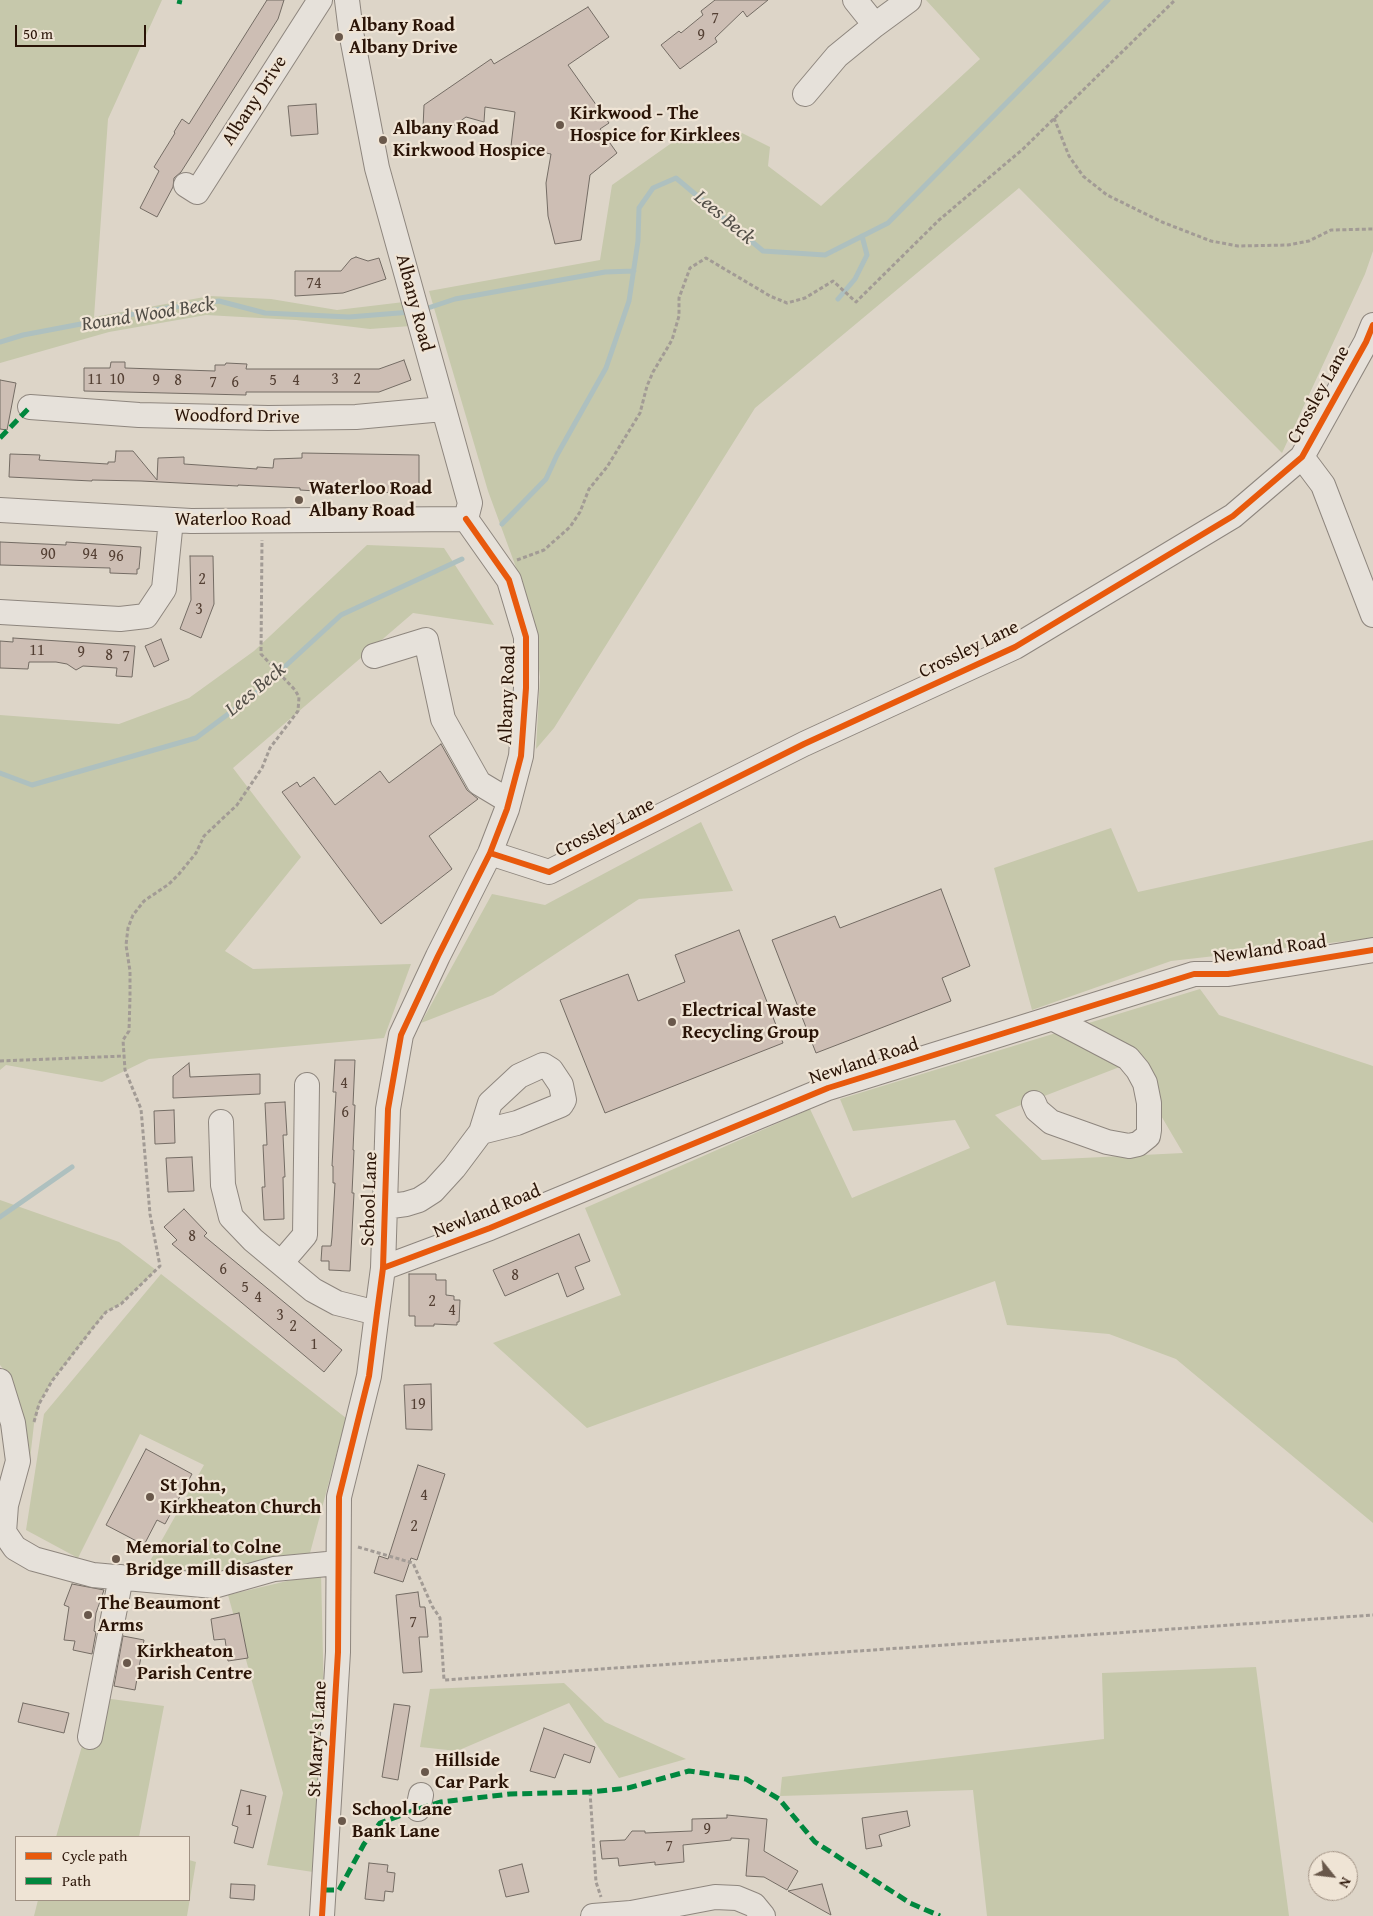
<!DOCTYPE html>
<html>
<head>
<meta charset="utf-8">
<style>
  body { margin:0 }
  #map { position:relative; width:1373px; height:1916px; overflow:hidden; background:#ddd5c8; font-family:"Gentium Book Plus",serif }
  canvas { display:block }
  .legend { position:absolute; left:15px; top:1836px; width:175px; height:65px; box-sizing:border-box; background:#efe4d5; border:1px solid #a09183; margin:0; padding:6px 9px; list-style:none; font-size:15px; color:#2a1407 }
  .legend li { display:flex; align-items:center; gap:10px; height:25px }
  .legend b { width:25px; border:1px solid #a09183 }
  .north { position:absolute; left:1308px; top:1851px; width:50px; height:50px; box-sizing:border-box; background:#efe4d5; border:1px solid #a09183; border-radius:50%; rotate:119deg; font-size:14px; font-weight:700; line-height:20px; text-align:center; color:#2a1407 }
  .north::after { content:''; display:block; margin:auto; width:18px; height:22px; background:#69584b; clip-path:polygon(50% 0,100% 100%,50% 72%,0 100%) }
  .scale { position:absolute; left:15px; top:25px; width:131px; height:22px; box-sizing:border-box; border:2px solid #2a1407; border-top:0; padding-left:6px; font-size:15px; line-height:18px; white-space:nowrap; color:#2a1407; -webkit-text-stroke:4px #efe4d5; paint-order:stroke }
</style>
</head>
<body>
<div id="map">
<canvas width="1373" height="1916"></canvas>
<ul class="legend">
<li><b style="height:6px;background:#e8590c"></b>Cycle path</li>
<li><b style="height:6px;background:#00873e"></b>Path</li>
</ul>
<div class="north">N</div>
<div class="scale">50 m</div>
</div>
<script>
const g = document.querySelector('canvas').getContext('2d');
g.lineJoin = 'round';
function fill(path, color) { g.fillStyle = color; g.fill(path, 'evenodd'); }
const toPath = rows => new Path2D(rows.map(r => 'M' + r).join(''));
function trace(path, color, width, dash) { g.strokeStyle = color; g.lineWidth = width; g.lineCap = dash ? 'butt' : 'round'; g.setLineDash(dash || []); g.stroke(path); }
function write(font, color, halo, rows, align = 'center') {
  g.font = font + ' "Gentium Book Plus",serif'; g.lineWidth = 4.5; g.setLineDash([]); g.textBaseline = 'middle'; g.strokeStyle = halo; g.fillStyle = color; for (const [text, x, y, turn = 0] of rows) {
    g.save(); g.translate(x, y); g.rotate((+turn || 0) * Math.PI / 180); g.textAlign = isNaN(turn) ? turn : align; if (halo) g.strokeText(text, 0, 0); g.fillText(text, 0, 0); g.restore();
  }
}
const green = toPath([
  [0,0,162,0,108,119,94,317,210,296,271,299,337,310,404,302,411,326,370,329,296,320,206,315,109,332,0,363],
  [926,0,1373,0,1373,251,1365,274,1282,453,1019,188,755,408,554,728,536,749,540,677,532,611,488,491,429,291,600,260,612,185,690,130,738,131,770,147,768,166,821,206,980,59],
  [367,545,444,548,494,625,413,613,233,768,301,857,225,951,253,969,411,964,384,1038,149,1059,102,1082,6,1065,0,1070,0,715,119,724,189,698,254,651],
  [701,822,733,891,639,899,493,995,421,1023,492,894,545,905],
  [1111,828,1138,892,1373,840,1373,938,1171,961,1032,1010,994,868],
  [1200,989,1219,1015,1373,1066,1373,1523,1176,1359,1109,1334,1007,1325,995,1281,587,1428,493,1343,621,1295,585,1208,810,1109,852,1198,970,1148,955,1120,853,1131,840,1099],
  [1130,1063,1183,1153,1042,1160,995,1115],
  [0,1200,119,1242,156,1270,121,1304,106,1312,52,1381,41,1400,34,1424,30,1459,5,1371,0,1365],
  [161,1274,346,1418,310,1553,209,1575,145,1570,204,1465,140,1434,78,1558,26,1530,44,1414],
  [321,1573,324,1699,313,1872,267,1865,283,1793,228,1595],
  [1256,1667,1289,1916,987,1916,973,1790,780,1796,782,1777,1104,1739,1102,1673],
  [564,1683,605,1722,686,1759,619,1778,569,1703,457,1751,420,1747,430,1689],
  [96,1697,164,1706,139,1837,56,1837],
  [189,1860,196,1862,187,1916,34,1916,38,1900,189,1900]
]);
const stream = toPath([
  [838,299,855,279,867,255,862,236],
  [422,310,455,299,605,272,634,271],
  [0,342,23,335,160,309,219,301,265,313,349,317,411,312],
  [502,524,546,479,557,455,606,368,629,301,638,241,639,208,653,188,676,178,763,251,825,255,888,223,1108,0],
  [0,773,32,785,196,738,255,694,341,615,462,559],
  [0,1217,72,1167]
]);
const building = toPath([
  [267,0,284,0,278,19,181,172,174,178,173,187,157,217,140,208,159,171,154,167,175,133,174,132,182,119,189,124,267,0],
  [715,0,768,0,747,17,743,11,715,38,717,42,680,69,661,45,679,31,681,33,703,15,701,11,715,0],
  [588,7,609,37,568,65,609,123,600,129,617,153,590,175,581,240,555,244,548,216,546,183,551,154,511,146,515,112,485,107,484,122,466,117,446,131,423,128,424,105,491,59,494,64,588,7],
  [316,104,318,134,291,136,288,106,316,104],
  [356,257,368,261,379,258,386,279,343,293,295,296,295,271,341,271,351,259,356,257],
  [404,360,411,380,379,392,246,392,246,395,84,391,84,368,110,368,111,362,125,362,125,368,215,371,215,365,225,365,226,363,247,364,246,369,379,369,404,360],
  [0,380,16,383,7,430,0,429,0,380],
  [116,451,133,451,157,480,158,458,184,457,184,464,257,469,257,467,273,468,274,459,302,458,302,453,419,455,419,493,316,491,300,490,300,488,238,485,238,486,141,481,92,480,92,481,9,477,10,454,40,455,39,460,108,464,108,462,115,462,116,451],
  [0,542,66,545,66,542,141,547,139,569,137,569,137,574,110,573,110,568,0,565,0,542],
  [190,556,213,556,214,604,201,638,180,629,191,600,190,556],
  [13,638,135,646,132,677,116,676,117,668,83,666,76,670,67,664,56,662,29,662,28,669,0,668,0,641,13,642,13,638],
  [161,639,169,660,154,667,145,646,161,639],
  [441,744,467,790,478,799,429,836,452,869,381,924,282,792,297,782,300,787,314,777,335,805,380,771,389,783,441,744],
  [941,889,970,966,942,978,951,1001,816,1053,772,940,835,916,840,928,941,889],
  [739,930,783,1043,605,1113,560,1000,628,974,638,1001,685,982,675,955,739,930],
  [335,1060,355,1060,353,1105,355,1105,353,1150,354,1150,352,1193,354,1193,350,1271,329,1270,329,1261,321,1261,322,1246,331,1246,332,1237,335,1183,333,1183,333,1166,332,1166,336,1092,333,1092,335,1060],
  [189,1063,190,1077,260,1074,260,1094,173,1098,173,1076,189,1063],
  [285,1102,287,1135,283,1135,285,1177,283,1177,284,1219,264,1220,262,1187,265,1187,263,1145,267,1145,265,1103,285,1102],
  [174,1110,175,1143,155,1144,154,1111,174,1110],
  [192,1157,194,1191,168,1192,166,1158,192,1157],
  [184,1209,207,1233,204,1236,342,1350,324,1372,172,1244,177,1240,164,1227,184,1209],
  [579,1234,590,1261,575,1267,584,1289,567,1297,558,1273,505,1296,493,1270,579,1234],
  [409,1274,436,1274,436,1280,446,1280,446,1295,454,1296,454,1300,460,1300,459,1322,457,1322,457,1325,434,1324,434,1326,415,1326,415,1316,409,1316,409,1274],
  [431,1384,432,1430,406,1429,404,1385,431,1384],
  [146,1449,192,1474,165,1524,157,1520,144,1545,106,1525,146,1449],
  [418,1465,445,1474,417,1560,411,1558,403,1582,374,1573,379,1556,388,1559,418,1465],
  [72,1584,104,1590,96,1613,94,1631,96,1632,92,1654,73,1650,75,1641,64,1640,69,1607,64,1605,72,1584],
  [418,1592,420,1607,425,1607,428,1637,419,1637,422,1672,403,1673,396,1595,418,1592],
  [239,1613,248,1658,228,1661,225,1639,214,1640,211,1619,239,1613],
  [123,1636,144,1640,135,1690,114,1686,123,1636],
  [23,1703,69,1713,64,1733,18,1722,23,1703],
  [394,1704,410,1706,398,1780,382,1777,394,1704],
  [544,1728,595,1747,590,1763,564,1754,555,1778,530,1771,544,1728],
  [241,1790,266,1796,253,1848,234,1843,238,1827,232,1825,241,1790],
  [907,1811,910,1826,879,1835,882,1846,866,1849,862,1818,907,1811],
  [727,1815,767,1819,764,1851,798,1871,787,1890,764,1877,746,1876,749,1839,731,1838,731,1840,683,1845,684,1862,655,1865,655,1862,619,1866,618,1858,602,1859,600,1841,625,1840,632,1831,645,1831,645,1833,692,1831,692,1819,727,1818,727,1815],
  [369,1863,388,1865,387,1872,395,1873,393,1892,385,1891,384,1901,365,1899,369,1863],
  [522,1864,529,1892,506,1897,499,1870,522,1864],
  [231,1884,255,1885,254,1900,230,1898,231,1884],
  [822,1884,831,1915,788,1891,822,1884]
]);
const path = toPath([
  [1054,118,1069,156,1083,176,1107,195,1162,222,1211,241,1238,246,1288,245,1309,241,1331,230,1373,229],
  [517,560,544,550,570,527,580,512,589,489,607,467,640,413,647,386,653,372,672,340,679,316,679,298,690,268,706,258,770,296,787,303,805,298,833,281,856,302,939,220,1023,149,1175,0],
  [0,1061,124,1056],
  [34,1422,39,1404,52,1381,92,1329,106,1312,121,1304,160,1266,150,1214,141,1109,125,1070,123,1040,129,1031,130,997,130,971,126,945,128,928,133,915,144,901,169,884,179,874,196,853,204,836,237,805,262,768,270,748,298,711,299,697,295,690,261,654,262,540],
  [358,1547,413,1563,432,1606,440,1618,444,1680,1373,1615],
  [590,1792,596,1882,601,1897]
]);
const minor = toPath([
  [347,0,351,32,377,168,470,503,466,519],
  [855,0,875,25,909,0],
  [805,94,837,56,875,25],
  [186,185,197,192,320,0],
  [30,407,139,415,268,418,356,417,443,409],
  [1302,457,1323,485,1373,615],
  [0,510,191,521,466,519],
  [0,612,120,619,146,616,164,589,171,520],
  [374,656,426,640,443,719,479,783,509,801],
  [490,853,549,872,804,744,1015,647,1233,516,1302,457,1366,342,1373,325],
  [1034,1103,1037,1110,1051,1122,1107,1142,1129,1146,1138,1144,1148,1136,1149,1130,1149,1103,1145,1083,1138,1070,1128,1058,1052,1018],
  [221,1122,223,1185,231,1217,253,1240,313,1290,337,1303,377,1313],
  [384,1207,406,1204,419,1200,433,1191,454,1168,481,1132,517,1123,561,1105,564,1100,561,1085,551,1070,543,1065,519,1076,490,1103,481,1132],
  [281,1263,305,1235,307,1085],
  [383,1268,490,1228,828,1088,1194,974,1228,974,1373,950],
  [0,1381,13,1423,18,1461,6,1505,4,1532,15,1548,34,1559,93,1575,214,1586,274,1569,338,1563],
  [90,1737,121,1577],
  [418,1809,421,1795],
  [322,1916,338,1652,339,1497,369,1376,377,1313,383,1268,388,1109,401,1035,438,956,490,853,507,809,521,756,526,688,526,637,509,580,466,519],
  [593,1916,631,1913,715,1897,737,1898,754,1905,763,1916]
]);
const quiet = toPath([
  [179,4,180,0],
  [0,438,30,407],
  [324,1890,339,1890,364,1844,380,1823,418,1809,441,1802,510,1794,590,1792,628,1788,689,1771,746,1779,779,1799,815,1842,910,1903,940,1916]
]);
const cycleway = toPath([
  [490,853,549,872,804,744,1015,647,1233,516,1302,457,1366,342,1373,325],
  [383,1268,490,1228,828,1088,1194,974,1228,974,1373,950],
  [322,1916,338,1652,339,1497,369,1376,377,1313,383,1268,388,1109,401,1035,438,956,490,853,507,809,521,756,526,688,526,637,509,580,466,519]
]);
const markers = [
  [339,37,5,"#69584b"],
  [560,125,5,"#69584b"],
  [383,140,5,"#69584b"],
  [299,500,5,"#69584b"],
  [672,1022,5,"#69584b"],
  [150,1497,5,"#69584b"],
  [116,1559,5,"#69584b"],
  [88,1615,5,"#69584b"],
  [127,1663,5,"#69584b"],
  [425,1772,5,"#69584b"],
  [342,1821,5,"#69584b"]
];
const numberNames = [
  ["7",715,19],
  ["9",701,36],
  ["74",314,284],
  ["11",95,380],
  ["10",117,380],
  ["3",335,380],
  ["2",357,380],
  ["9",156,381],
  ["8",178,381],
  ["5",273,381],
  ["4",296,381],
  ["7",213,383],
  ["6",235,383],
  ["90",48,555],
  ["94",90,555],
  ["96",116,557],
  ["2",202,580],
  ["3",199,610],
  ["11",37,651],
  ["9",81,653],
  ["8",109,656],
  ["7",126,657],
  ["4",344,1084],
  ["6",345,1113],
  ["8",192,1237],
  ["6",223,1270],
  ["8",515,1276],
  ["5",245,1288],
  ["4",258,1298],
  ["2",432,1302],
  ["4",452,1311],
  ["3",280,1316],
  ["2",293,1327],
  ["1",314,1345],
  ["19",418,1405],
  ["4",424,1496],
  ["2",414,1527],
  ["7",413,1623],
  ["1",249,1811],
  ["9",707,1830],
  ["7",669,1847]
];
const poiNames = [
  ["Albany Road",349,26],
  ["Albany Drive",349,48],
  ["Kirkwood - The",570,114],
  ["Hospice for Kirklees",570,136],
  ["Albany Road",393,129],
  ["Kirkwood Hospice",393,151],
  ["Waterloo Road",309,489],
  ["Albany Road",309,511],
  ["Electrical Waste",682,1011],
  ["Recycling Group",682,1033],
  ["St John,",160,1486],
  ["Kirkheaton Church",160,1508],
  ["Memorial to Colne",126,1548],
  ["Bridge mill disaster",126,1570],
  ["The Beaumont",98,1604],
  ["Arms",98,1626],
  ["Kirkheaton",137,1652],
  ["Parish Centre",137,1674],
  ["Hillside",435,1761],
  ["Car Park",435,1783],
  ["School Lane",352,1810],
  ["Bank Lane",352,1832]
];
const streetNames = [
  ["Albany Drive",255,101,-57],
  ["Albany Road",414,303,75],
  ["Crossley Lane",1319,395,-61],
  ["Woodford Drive",237,417,1],
  ["Waterloo Road",233,520],
  ["Crossley Lane",969,650,-26],
  ["Albany Road",508,695,-88],
  ["Crossley Lane",605,828,-27],
  ["Newland Road",1270,950,-8],
  ["Newland Road",864,1062,-18],
  ["School Lane",370,1199,-88],
  ["Newland Road",487,1212,-22],
  ["St Mary's Lane",318,1739,-87]
];
const waterNames = [
  ["Lees Beck",724,218,40],
  ["Round Wood Beck",148,315,-9],
  ["Lees Beck",256,690,-40]
];
fill(green, '#c6c8ab');
trace(stream, '#aec0bf', 5);
fill(building, '#cdbeb4');
trace(building, '#746c64', 1);
trace(minor, '#8e867e', 26);
trace(path, '#a29b95', 3, [4, 2.5]);
trace(minor, '#e6e1da', 24);
trace(quiet, '#00873e', 5, [10, 5]);
trace(cycleway, '#e8590c', 6);
for (const [x, y, r, color] of markers) { const dot = new Path2D(); dot.arc(x, y, r, 0, 2 * Math.PI); g.fillStyle = color; g.fill(dot); trace(dot, '#efe4d5', 2); }
write('16px', '#544034', null, numberNames);
write('bold 19px', '#2a1407', '#efe4d5', poiNames, 'left');
write('19px', '#2a1407', '#efe4d5', streetNames);
write('italic 20px', '#514d46', '#efe4d5', waterNames);
</script>
</body>
</html>
